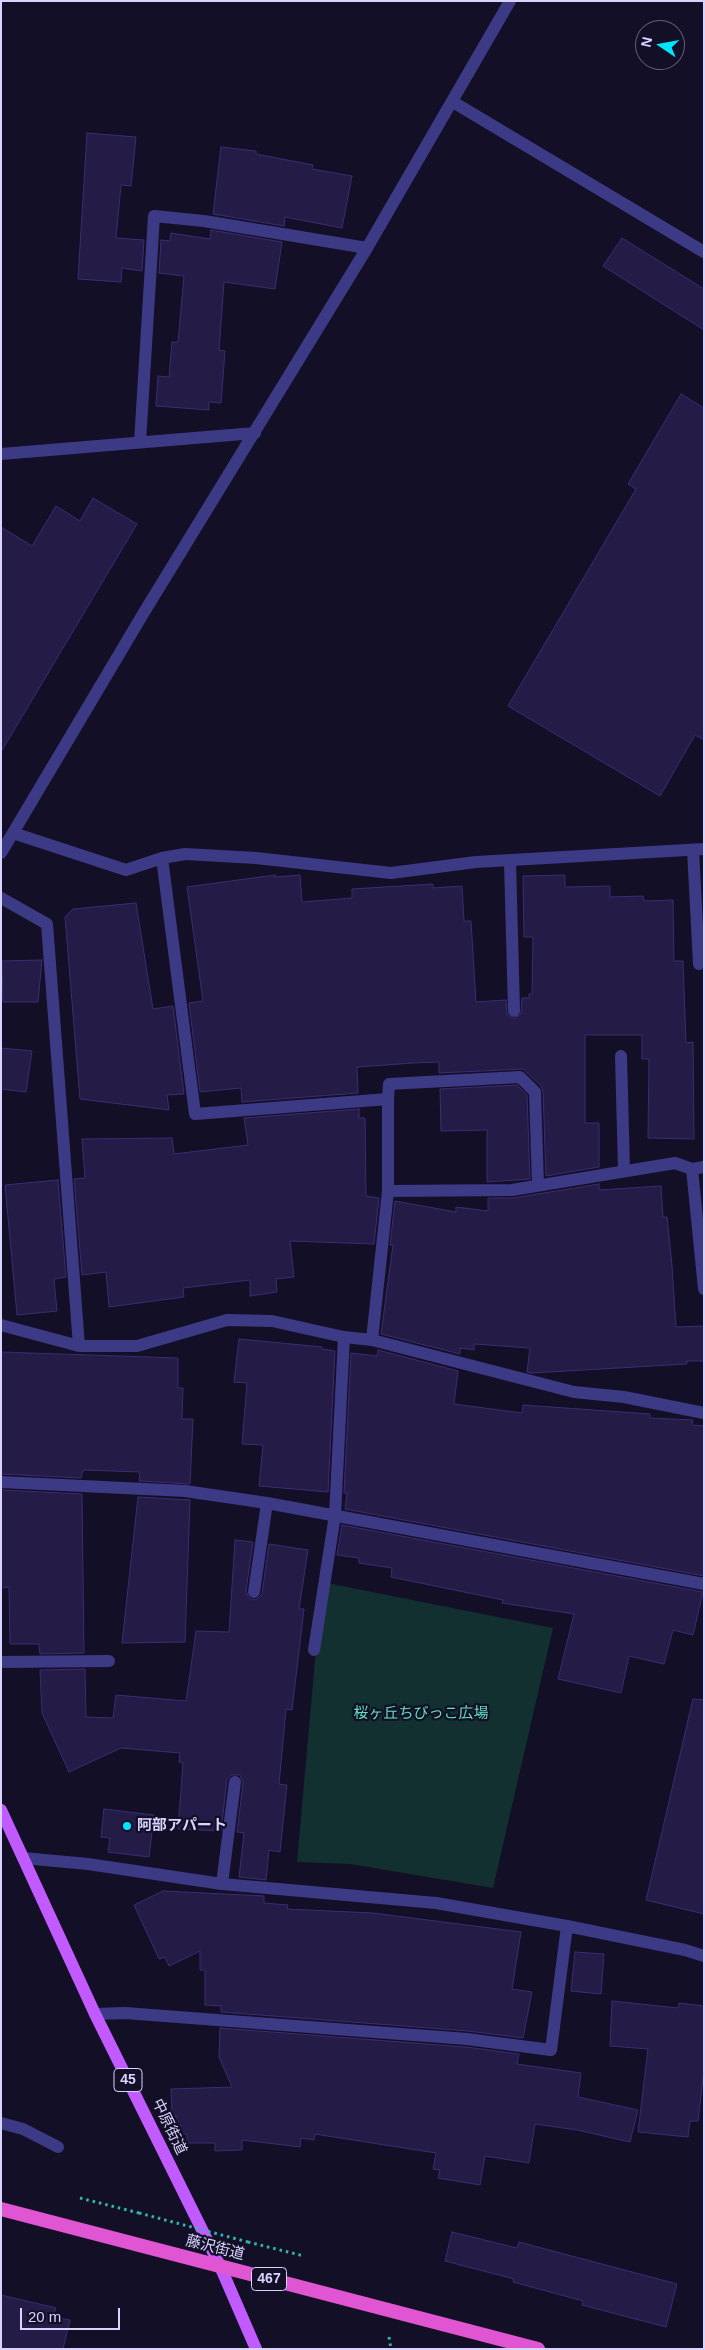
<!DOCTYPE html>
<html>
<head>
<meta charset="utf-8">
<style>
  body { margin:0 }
  #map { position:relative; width:705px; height:2350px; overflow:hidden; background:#130f26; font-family:Helvetica,sans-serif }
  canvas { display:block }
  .frame { position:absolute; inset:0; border:2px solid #d9d4ff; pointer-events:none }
  .north { position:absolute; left:635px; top:20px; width:50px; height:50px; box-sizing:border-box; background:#130f26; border:1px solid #625e7d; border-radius:50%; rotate:282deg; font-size:14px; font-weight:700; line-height:20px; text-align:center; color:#d9d4ff }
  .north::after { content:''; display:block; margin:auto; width:18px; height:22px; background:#00e5ff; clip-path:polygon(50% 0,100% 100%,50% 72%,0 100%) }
  .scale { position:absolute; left:20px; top:2308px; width:100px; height:22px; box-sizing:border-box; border:2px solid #d9d4ff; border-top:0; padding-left:6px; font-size:15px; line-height:18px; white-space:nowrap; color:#d9d4ff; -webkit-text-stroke:4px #130f26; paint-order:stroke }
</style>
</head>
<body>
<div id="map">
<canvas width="705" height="2350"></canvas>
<div class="frame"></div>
<div class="north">N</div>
<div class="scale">20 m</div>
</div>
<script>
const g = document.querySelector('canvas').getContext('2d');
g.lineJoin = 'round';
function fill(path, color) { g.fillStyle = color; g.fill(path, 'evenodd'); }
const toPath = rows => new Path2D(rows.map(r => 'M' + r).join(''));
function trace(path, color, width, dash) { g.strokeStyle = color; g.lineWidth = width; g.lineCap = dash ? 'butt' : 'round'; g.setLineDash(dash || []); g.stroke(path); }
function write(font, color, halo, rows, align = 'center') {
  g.font = font + ' Helvetica,"Noto Sans JP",sans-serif'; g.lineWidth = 4.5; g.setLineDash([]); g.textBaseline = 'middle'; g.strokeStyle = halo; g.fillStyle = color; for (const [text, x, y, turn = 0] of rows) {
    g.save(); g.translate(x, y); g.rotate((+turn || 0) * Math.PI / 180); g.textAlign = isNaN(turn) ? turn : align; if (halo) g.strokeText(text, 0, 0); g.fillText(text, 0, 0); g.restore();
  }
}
const green = toPath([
  [322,1582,553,1628,493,1888,350,1864,297,1862]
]);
const building = toPath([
  [87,133,136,137,131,186,121,185,116,238,144,240,142,271,122,268,121,282,78,279,87,133],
  [221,147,256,151,256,154,313,165,312,169,352,176,342,228,285,217,284,226,213,214,221,147],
  [211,230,282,242,275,289,224,282,219,350,225,351,221,403,209,402,209,410,156,406,158,376,169,377,172,342,178,342,184,276,159,273,161,240,170,241,171,233,210,239,211,230],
  [622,238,704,289,704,330,603,266,622,238],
  [681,394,704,408,704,740,695,735,660,796,508,706,636,489,628,484,681,394],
  [93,498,137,524,1,752,1,527,32,546,56,506,80,521,93,498],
  [275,875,275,877,300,875,302,902,352,898,352,889,433,884,433,888,462,886,464,921,471,921,476,1002,506,1000,507,1015,514,1019,521,1014,522,998,529,998,529,994,532,994,533,937,524,937,523,876,565,875,565,887,610,886,610,897,643,896,644,901,673,900,674,961,683,961,686,1043,693,1042,694,1139,648,1138,649,1059,642,1059,642,1035,585,1035,585,1123,599,1123,599,1167,546,1176,543,1092,541,1086,523,1069,439,1073,439,1062,413,1063,357,1067,358,1093,242,1102,241,1088,200,1092,189,1003,203,1001,187,887,275,875],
  [136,903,153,1009,173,1006,184,1094,167,1095,169,1110,80,1099,65,917,73,909,136,903],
  [42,960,38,1002,3,1002,2,961,42,960],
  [1,1048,32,1051,26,1092,1,1089,1,1048],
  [517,1085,527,1095,530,1179,487,1182,487,1130,441,1131,440,1089,517,1085],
  [359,1109,359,1118,365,1118,366,1196,379,1198,374,1244,290,1241,294,1277,276,1279,277,1292,250,1296,250,1280,183,1288,184,1297,109,1307,106,1272,82,1275,74,1179,85,1178,82,1139,172,1138,174,1154,248,1145,244,1118,359,1109],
  [58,1180,66,1277,54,1279,57,1311,17,1315,5,1185,58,1180],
  [599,1184,599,1190,661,1186,663,1217,667,1217,672,1266,676,1327,704,1326,704,1361,687,1361,687,1364,532,1373,527,1372,530,1348,474,1344,474,1350,460,1348,460,1354,381,1334,393,1245,390,1245,395,1201,456,1212,456,1207,488,1211,488,1198,513,1198,599,1184],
  [239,1339,322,1347,322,1349,335,1351,328,1492,259,1486,263,1445,242,1444,247,1383,234,1382,239,1339],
  [378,1350,458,1371,454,1404,522,1413,523,1405,650,1414,650,1418,693,1420,692,1425,704,1426,704,1576,345,1509,347,1493,344,1493,351,1353,377,1356,378,1350],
  [1,1352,178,1358,178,1388,183,1388,182,1419,193,1419,190,1484,139,1481,140,1472,83,1470,81,1478,1,1474,1,1352],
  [1,1490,82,1494,84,1653,40,1654,39,1644,10,1644,9,1587,1,1588,1,1490],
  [138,1497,190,1500,185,1642,122,1643,138,1497],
  [342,1525,703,1592,693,1635,673,1630,664,1664,629,1656,621,1693,558,1679,574,1614,502,1603,503,1600,391,1577,392,1568,359,1563,359,1558,337,1555,342,1525],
  [235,1540,253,1542,246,1591,249,1598,253,1600,257,1599,262,1594,269,1544,308,1550,299,1609,304,1609,292,1710,286,1709,279,1784,287,1785,280,1852,269,1850,266,1880,239,1877,244,1833,237,1832,243,1783,240,1775,231,1775,227,1780,221,1831,178,1829,183,1763,179,1762,180,1753,121,1748,69,1772,42,1713,40,1670,85,1669,86,1717,113,1718,116,1695,186,1701,196,1631,229,1632,235,1540],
  [693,1699,704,1700,704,1914,646,1900,693,1699],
  [104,1809,154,1815,149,1857,108,1852,110,1838,101,1837,104,1809],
  [163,1891,264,1896,264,1903,288,1905,287,1909,373,1913,521,1932,512,1989,532,1992,523,2038,468,2031,221,2012,221,2006,205,2005,205,1970,200,1970,200,1951,169,1966,165,1957,159,1959,134,1905,163,1891],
  [575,1952,604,1954,601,1994,571,1991,575,1952],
  [612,2001,678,2008,679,2003,704,2006,704,2069,698,2121,690,2121,688,2137,638,2132,648,2049,610,2046,612,2001],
  [220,2028,466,2047,519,2054,517,2064,581,2073,578,2097,638,2110,630,2142,577,2130,535,2124,529,2163,485,2156,480,2185,438,2178,440,2170,433,2169,436,2153,315,2134,314,2140,301,2138,300,2147,242,2140,242,2150,215,2151,215,2143,187,2143,187,2134,181,2134,181,2125,176,2126,176,2116,172,2116,171,2089,232,2087,219,2057,220,2028],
  [452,2232,517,2248,519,2242,677,2284,666,2327,582,2305,583,2301,513,2282,514,2279,445,2261,452,2232],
  [1,2295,56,2308,53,2317,70,2320,63,2349,1,2349,1,2295]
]);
const path = toPath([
  [80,2198,139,2213],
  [248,2242,304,2256],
  [389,2337,391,2349]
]);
const service = toPath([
  [140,442,154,216,204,221,367,248],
  [693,850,699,964],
  [510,861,514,1011],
  [621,1056,624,1170],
  [388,1099,389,1084,520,1077,535,1092,538,1185],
  [254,1592,267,1503],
  [314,1650,335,1515],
  [1,1662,109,1661],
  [222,1884,235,1782],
  [95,2014,125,2013,467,2039,551,2050,567,1926],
  [1,2123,23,2129,58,2147]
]);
const minor = toPath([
  [1,454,255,433],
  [13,833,126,870,162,858,185,854,256,858,391,873,476,862,704,849],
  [1,853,143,614,367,248,510,1],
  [162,858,195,1114,388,1099,388,1191],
  [1,898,47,924,79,1346],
  [692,1169,704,1289],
  [1,1325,79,1346,137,1346,227,1320,272,1321,344,1337,372,1340,574,1392,624,1397,704,1413],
  [372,1340,388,1191,512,1190,675,1163,692,1169,704,1167],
  [1,1482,185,1491,267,1503,704,1584],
  [335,1515,344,1337],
  [23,1858,88,1864,222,1884,436,1903,567,1926,685,1950,704,1956]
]);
const tertiary = toPath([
  [453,102,704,252]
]);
const primary = toPath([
  [1,1810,95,2014,220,2266,256,2349]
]);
const trunk = toPath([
  [1,2209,538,2349]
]);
const pathBridge = toPath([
  [139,2213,248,2242]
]);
const markers = [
  [127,1826,5,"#00e5ff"]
];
const shields = [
  [128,2080,28],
  [269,2279,35]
];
const shieldNames = [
  ["45",128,2080],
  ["467",269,2279]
];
const parkNames = [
  ["桜ヶ丘ちびっこ広場",421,1714]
];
const poiNames = [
  ["阿部アパート",137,1826]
];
const streetNames = [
  ["中原街道",169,2127,64],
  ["藤沢街道",215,2248,14]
];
fill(green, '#12302f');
fill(building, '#241b47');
trace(building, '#3b2d73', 1);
trace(path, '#2fb8b0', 3, [2.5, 4]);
trace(service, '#3d3a85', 12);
trace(minor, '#3d3a85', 12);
trace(tertiary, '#3d3a85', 12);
trace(primary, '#c25bff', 12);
trace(trunk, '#e055d1', 14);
trace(pathBridge, '#2fb8b0', 3, [2.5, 4]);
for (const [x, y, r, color] of markers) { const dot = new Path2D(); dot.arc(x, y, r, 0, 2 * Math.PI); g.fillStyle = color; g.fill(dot); trace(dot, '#130f26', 2); }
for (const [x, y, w] of shields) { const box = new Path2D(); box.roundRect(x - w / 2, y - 11.5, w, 23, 4); g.fillStyle = '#130f26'; g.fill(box); trace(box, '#d9d4ff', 1); }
write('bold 14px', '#d9d4ff', null, shieldNames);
write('15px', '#5fe0c0', '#130f26', parkNames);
write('bold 15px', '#d9d4ff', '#130f26', poiNames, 'left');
write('15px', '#d9d4ff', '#130f26', streetNames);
</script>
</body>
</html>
